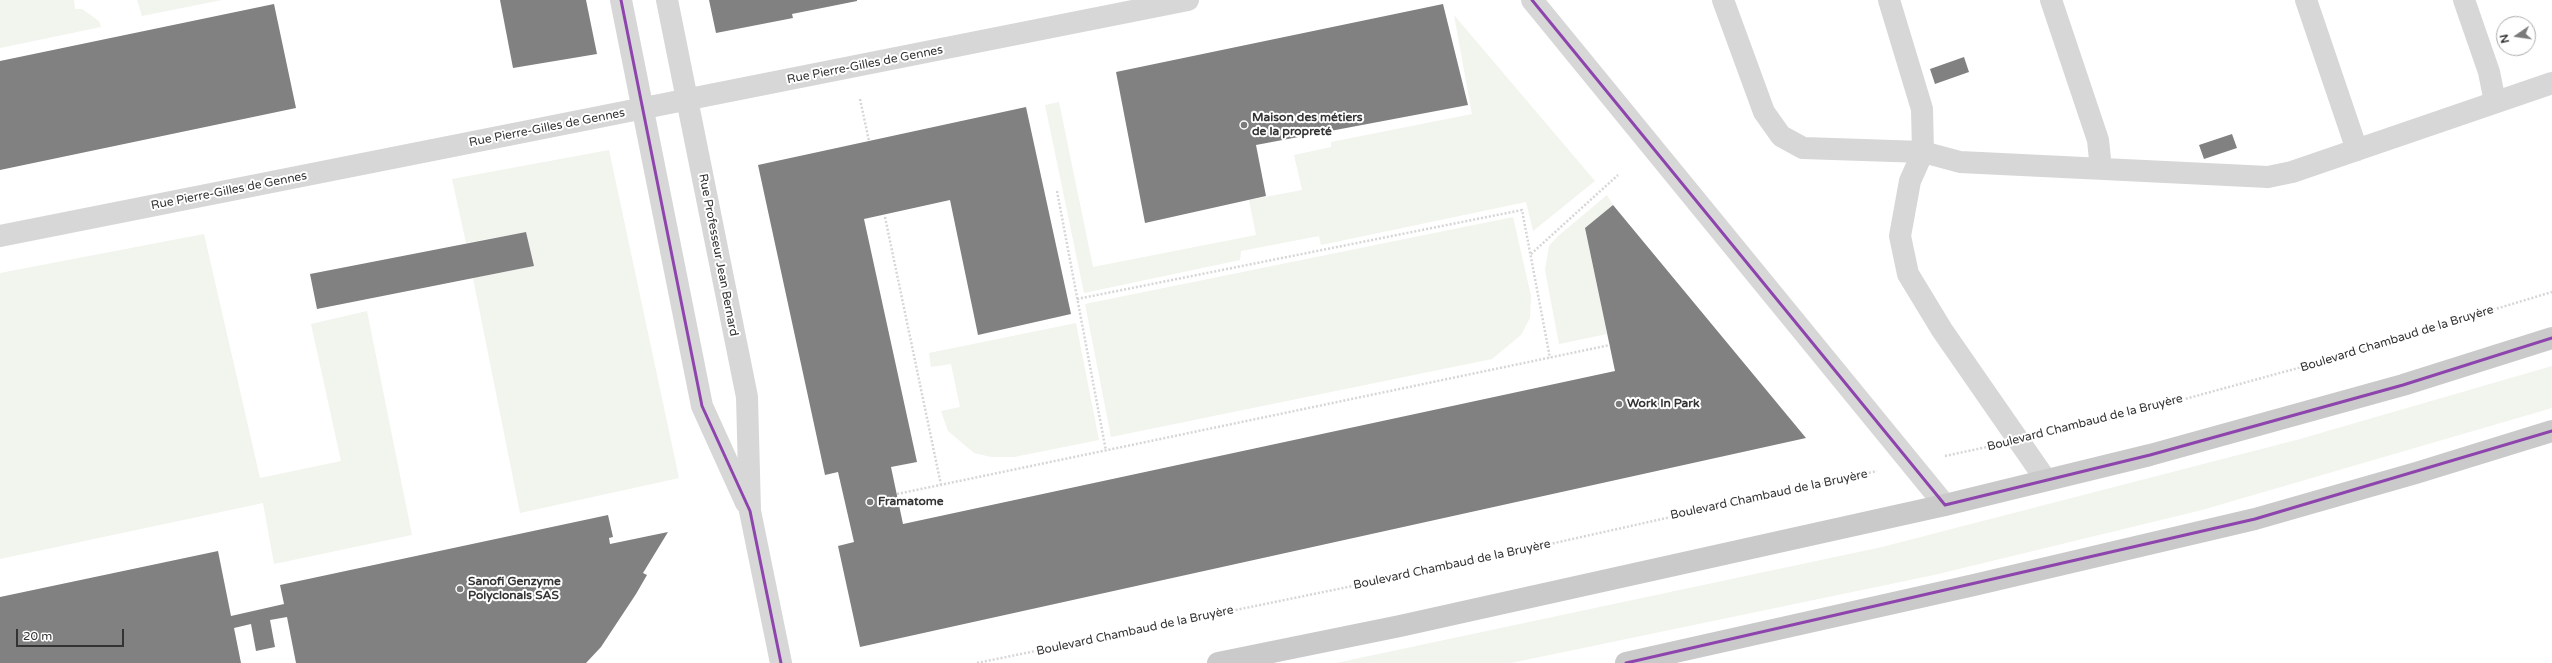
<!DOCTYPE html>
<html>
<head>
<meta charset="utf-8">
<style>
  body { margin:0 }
  #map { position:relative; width:2552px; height:663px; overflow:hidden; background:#fff; font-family:"Varela Round",sans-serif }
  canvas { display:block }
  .north { position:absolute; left:2496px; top:16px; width:40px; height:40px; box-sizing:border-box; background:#fff; border:1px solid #adadad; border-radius:50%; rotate:257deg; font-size:11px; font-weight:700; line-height:16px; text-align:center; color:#333 }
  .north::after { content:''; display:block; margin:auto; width:14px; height:18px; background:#7a7a7a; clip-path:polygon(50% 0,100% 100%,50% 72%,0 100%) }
  .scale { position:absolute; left:16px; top:629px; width:108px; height:18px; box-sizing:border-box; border:2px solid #333; border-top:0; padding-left:5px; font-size:12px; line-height:14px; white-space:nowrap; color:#333; -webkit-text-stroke:3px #fff; paint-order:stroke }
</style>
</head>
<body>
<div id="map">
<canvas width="2552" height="663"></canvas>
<div class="north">N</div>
<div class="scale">20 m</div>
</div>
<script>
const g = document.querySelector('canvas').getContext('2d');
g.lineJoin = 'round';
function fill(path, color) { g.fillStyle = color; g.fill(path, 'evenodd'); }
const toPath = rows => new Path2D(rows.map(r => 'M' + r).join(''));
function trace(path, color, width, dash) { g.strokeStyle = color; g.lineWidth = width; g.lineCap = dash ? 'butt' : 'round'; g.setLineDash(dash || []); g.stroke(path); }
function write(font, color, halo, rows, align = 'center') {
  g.font = font + ' "Varela Round",sans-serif'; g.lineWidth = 4; g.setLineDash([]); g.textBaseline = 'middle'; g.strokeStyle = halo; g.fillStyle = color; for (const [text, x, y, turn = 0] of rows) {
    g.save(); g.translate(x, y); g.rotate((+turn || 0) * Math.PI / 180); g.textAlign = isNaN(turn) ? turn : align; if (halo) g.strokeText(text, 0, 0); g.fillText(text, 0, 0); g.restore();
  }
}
const green = toPath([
  [0,0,74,0,75,9,82,9,99,21,101,27,0,48],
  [137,0,222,0,142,16],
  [1454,15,1595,181,1533,231,1526,202,1321,245,1319,236,1241,251,1240,260,1084,293,1045,105,1059,102,1093,267,1256,235,1249,200,1302,190,1294,155,1331,147,1331,142,1472,114],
  [609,150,679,478,520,513,473,278,534,266,526,232,466,243,452,179],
  [1607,195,1613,205,1585,229,1607,334,1559,344,1545,270,1549,246,1557,237],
  [1513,217,1531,296,1530,318,1521,335,1492,359,1111,437,1085,304],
  [204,234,260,478,341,461,311,324,367,311,412,535,274,564,263,503,0,559,0,273],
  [1076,323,1099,440,1014,457,991,457,974,453,948,431,941,411,960,407,951,364,931,367,929,353],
  [2552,366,2552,408,2202,510,1934,575,1511,663,1336,663,1882,547,2300,439]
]);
const building = toPath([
  [500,0,586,0,597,54,513,68],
  [709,0,857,0,857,1,792,14,793,18,716,33],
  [274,4,296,108,0,170,0,61],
  [1443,4,1468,105,1256,145,1266,196,1145,223,1116,72],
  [1964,57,1969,72,1935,84,1930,69],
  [1026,107,1071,314,978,335,950,200,864,219,917,462,891,467,903,524,1615,371,1585,228,1613,205,1806,438,860,647,838,546,854,542,838,472,825,475,758,165],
  [2232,134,2237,148,2204,159,2199,145],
  [526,232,534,266,317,309,310,274],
  [608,515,613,537,609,538,610,544,668,532,643,573,647,575,636,594,601,647,586,663,296,663,287,617,270,620,275,647,256,651,251,624,234,628,241,663,0,663,0,597,218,551,231,616,284,604,280,585]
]);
const path = toPath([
  [860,99,869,141],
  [1057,191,1106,451],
  [885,217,941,485],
  [1531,254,1618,175],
  [1077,299,1522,210,1550,358],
  [2050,433,2134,413,2309,365,2552,292],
  [1945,456,1987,447],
  [897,494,1610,345],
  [977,663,1465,563,1877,471]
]);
const minor = toPath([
  [621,0,702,406,746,503],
  [667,0,747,397,750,511,781,663],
  [1532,0,1945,505],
  [1723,0,1764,112,1781,136,1803,148,1923,152,1960,162,2268,177,2292,172,2552,83],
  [1889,0,1922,109,1923,152,1910,181,1900,236,1908,274,1942,330,2046,480],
  [2051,0,2098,140,2101,169],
  [2306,0,2357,150],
  [2464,0,2489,72,2495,102],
  [0,236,1188,0]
]);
const major = toPath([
  [1218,663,1400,626,1945,505,2150,455,2403,385,2552,338],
  [1626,663,1974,585,2255,519,2416,473,2552,431]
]);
const bus1 = toPath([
  [621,0,702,406,750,511,781,663],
  [1532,0,1945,505,2150,455,2403,385,2552,338],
  [1626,663,2255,519,2552,431]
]);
const markers = [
  [1244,125,4,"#7a7a7a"],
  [1619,404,4,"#7a7a7a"],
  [870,502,4,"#7a7a7a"],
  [460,589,4,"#7a7a7a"]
];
const streetNames = [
  ["Rue Pierre-Gilles de Gennes",865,65,-11],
  ["Rue Pierre-Gilles de Gennes",547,128,-11],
  ["Rue Pierre-Gilles de Gennes",229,191,-11],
  ["Rue Professeur Jean Bernard",718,255,79],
  ["Boulevard Chambaud de la Bruyère",2397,339,-17],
  ["Boulevard Chambaud de la Bruyère",2085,423,-14],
  ["Boulevard Chambaud de la Bruyère",1769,495,-12],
  ["Boulevard Chambaud de la Bruyère",1452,565,-12],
  ["Boulevard Chambaud de la Bruyère",1135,631,-12]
];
const poiNames = [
  ["Maison des métiers",1252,118],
  ["de la propreté",1252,132],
  ["Work In Park",1627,404],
  ["Framatome",878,502],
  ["Sanofi Genzyme",468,582],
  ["Polyclonals SAS",468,596]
];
fill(green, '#f1f5ed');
fill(building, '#818181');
trace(path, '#d6d6d6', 2.5, [2, 2]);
trace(minor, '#d7d7d7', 22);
trace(major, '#cacaca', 22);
trace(bus1, '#8e44ad', 3);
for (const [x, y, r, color] of markers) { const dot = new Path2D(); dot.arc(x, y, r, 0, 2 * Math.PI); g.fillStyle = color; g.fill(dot); trace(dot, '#fff', 1.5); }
write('12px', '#333', '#fff', streetNames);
write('bold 12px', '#333', '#fff', poiNames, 'left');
</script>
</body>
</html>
